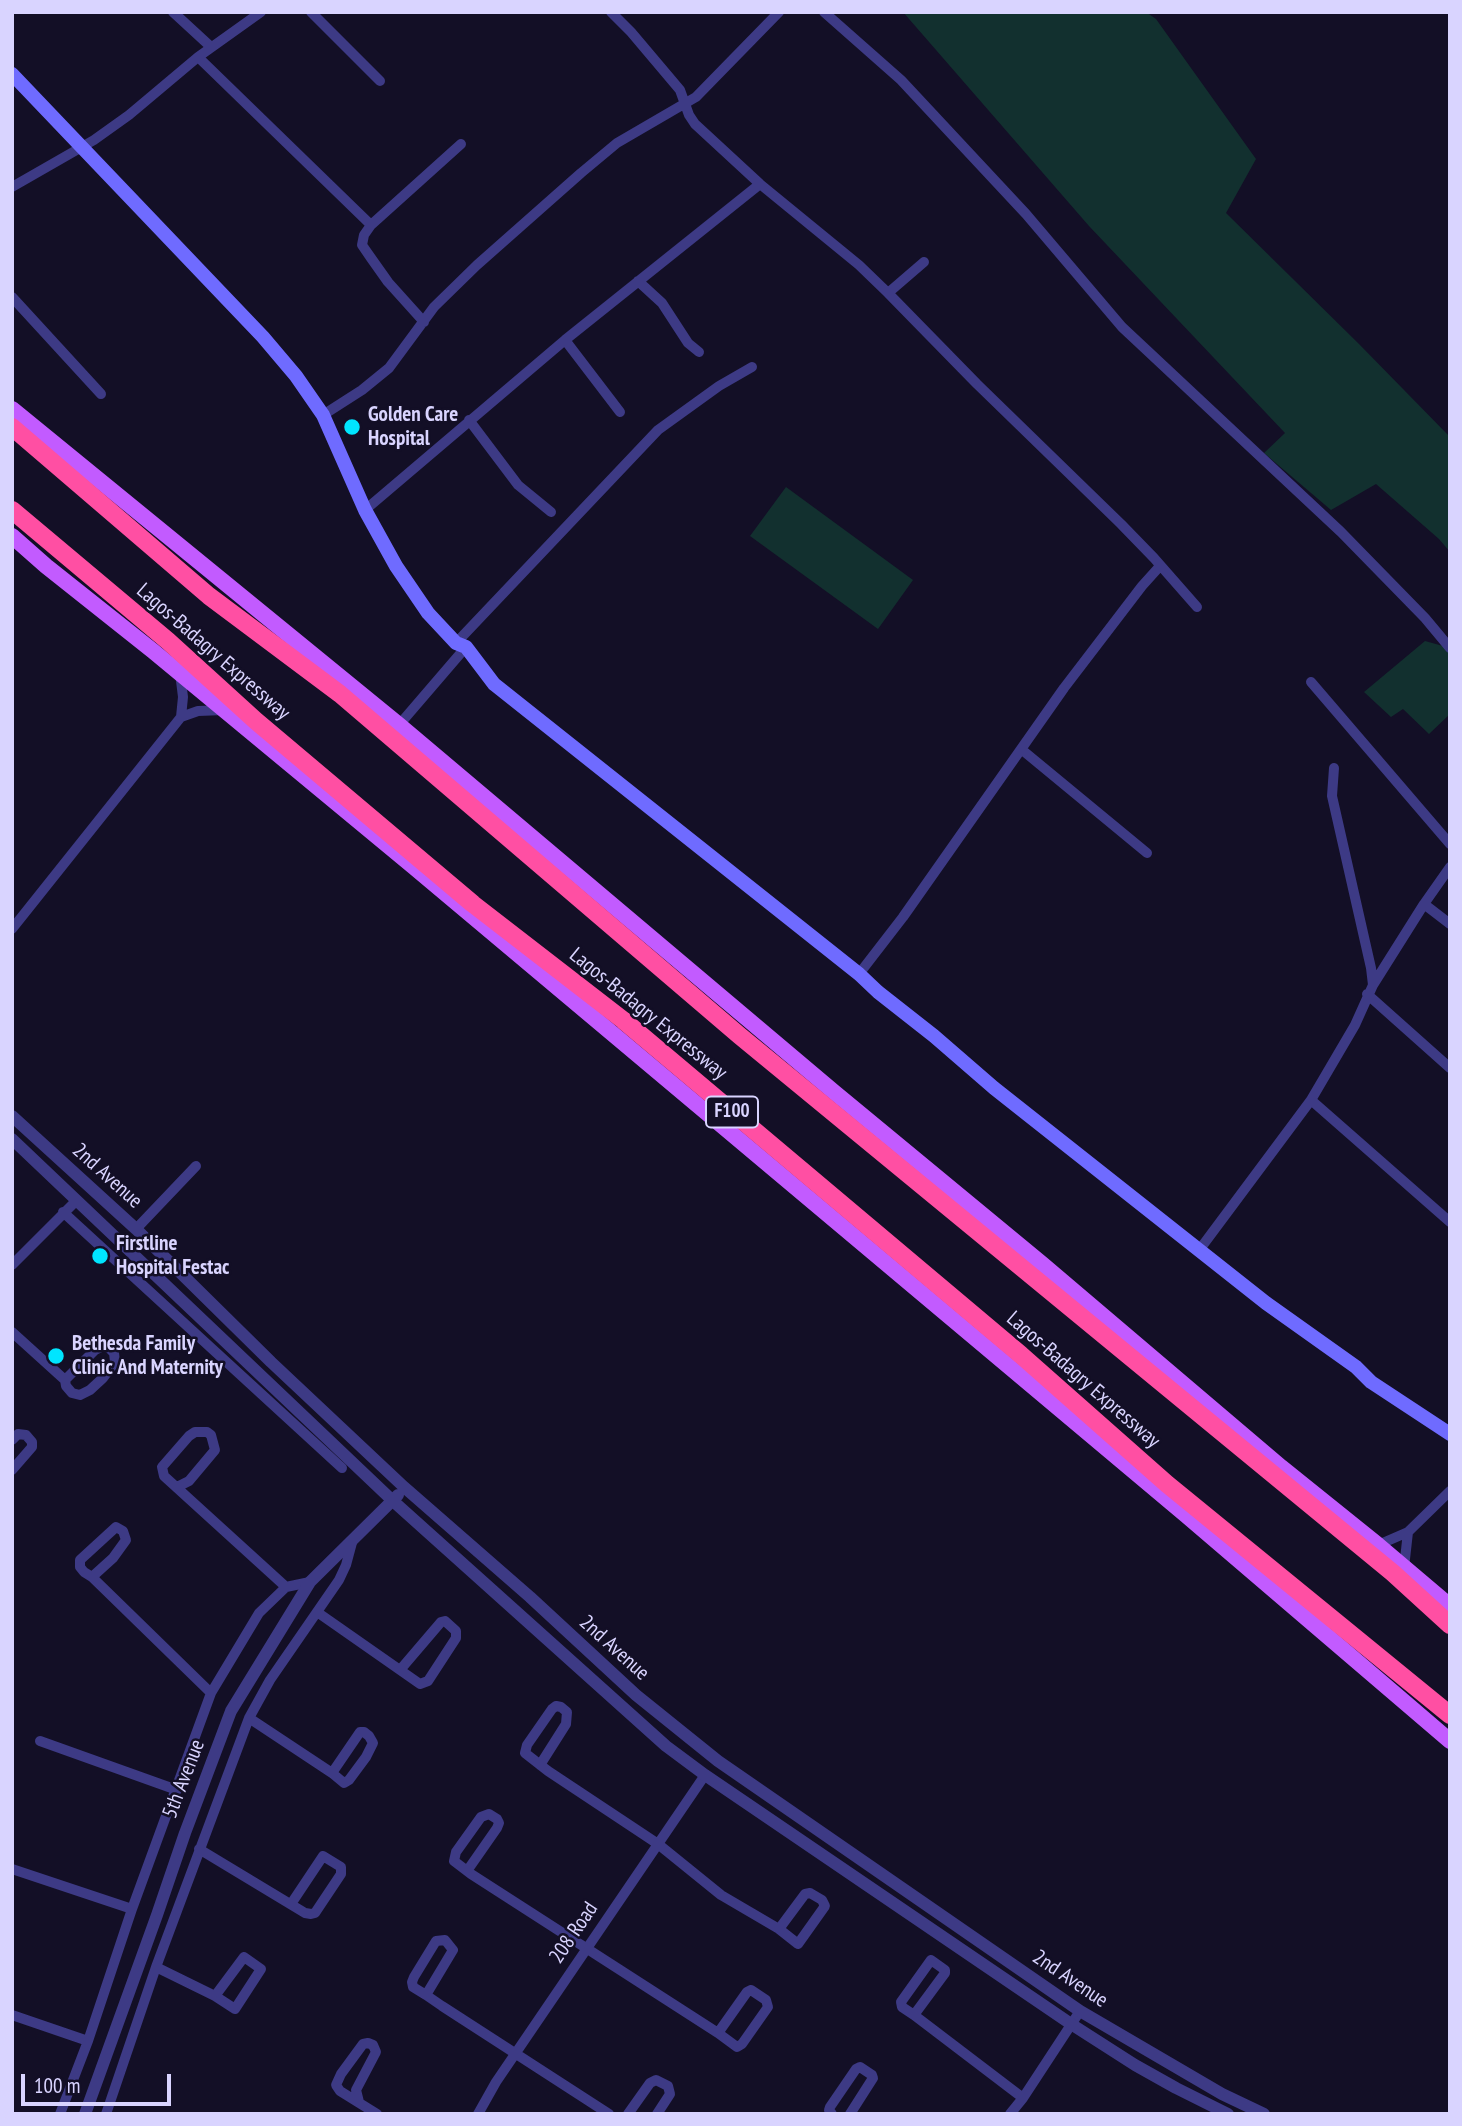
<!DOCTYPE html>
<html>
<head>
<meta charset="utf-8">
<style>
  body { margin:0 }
  #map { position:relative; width:1462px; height:2126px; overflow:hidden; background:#130f26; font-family:"PT Sans Narrow",sans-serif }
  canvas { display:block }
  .frame { position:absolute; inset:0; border:14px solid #d9d4ff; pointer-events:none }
  .scale { position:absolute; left:21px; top:2074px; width:150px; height:32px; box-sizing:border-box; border:4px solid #d9d4ff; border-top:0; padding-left:9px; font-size:21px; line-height:24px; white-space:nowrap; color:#d9d4ff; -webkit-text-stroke:5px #130f26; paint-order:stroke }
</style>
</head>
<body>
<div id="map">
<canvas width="1462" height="2126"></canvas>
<div class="frame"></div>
<div class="scale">100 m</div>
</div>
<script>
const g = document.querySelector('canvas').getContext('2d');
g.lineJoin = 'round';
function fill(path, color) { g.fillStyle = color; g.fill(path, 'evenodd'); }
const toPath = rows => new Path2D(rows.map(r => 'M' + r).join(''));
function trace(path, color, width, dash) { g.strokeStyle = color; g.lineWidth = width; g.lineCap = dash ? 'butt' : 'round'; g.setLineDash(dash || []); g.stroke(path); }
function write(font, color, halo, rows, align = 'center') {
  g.font = font + ' "PT Sans Narrow",sans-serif'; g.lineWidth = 5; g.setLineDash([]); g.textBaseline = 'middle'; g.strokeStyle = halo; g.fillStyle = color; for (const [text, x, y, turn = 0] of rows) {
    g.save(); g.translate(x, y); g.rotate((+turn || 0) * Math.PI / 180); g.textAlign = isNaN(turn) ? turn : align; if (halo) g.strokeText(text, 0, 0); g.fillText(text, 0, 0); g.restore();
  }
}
const green = toPath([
  [903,12,1146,12,1156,19,1256,159,1226,213,1359,344,1450,437,1450,552,1439,539,1376,484,1331,510,1264,453,1285,433,1089,226],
  [786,487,913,580,878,629,750,536],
  [1425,641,1450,648,1450,714,1429,734,1403,709,1391,717,1364,692]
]);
const minor = toPath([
  [173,12,211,47],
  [311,12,380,81],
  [611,12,631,32,680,90,689,115,695,124,760,184,859,265,888,293,977,384,1121,524,1154,558,1197,607],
  [824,12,901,80,1026,214,1122,327,1341,532,1425,618,1450,648],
  [198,57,371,225],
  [12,187,94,140,129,115,198,57,261,12],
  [638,281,662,303,688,343,699,352],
  [888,293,924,262],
  [12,297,101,394],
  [424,322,388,282,371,258,362,245,364,235,371,225,461,144],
  [565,340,620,412],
  [323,415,362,390,389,368,434,307,477,265,581,173,617,143,696,97,779,12],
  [469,420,518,485,551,512],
  [365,510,565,340,760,184],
  [456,643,658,430,719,386,752,367],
  [180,673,183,697,181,717],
  [1311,682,1450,844],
  [399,725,466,647],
  [1021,749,1147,853],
  [1424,904,1450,924],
  [12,929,181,717,198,711,224,710],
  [859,974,903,917,1064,688,1142,586,1160,566],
  [1373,985,1424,904,1450,867],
  [1367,994,1450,1068],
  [1311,1100,1450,1222],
  [63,1212,342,1468],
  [136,1229,196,1166],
  [1200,1249,1311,1100,1355,1025,1373,985,1371,968,1332,796,1334,768],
  [12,1265,76,1201],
  [12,1332,65,1380,66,1386,72,1393,80,1395,90,1390,103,1378,115,1362,114,1353,109,1348,103,1346,95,1350,65,1380],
  [12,1440,18,1434,26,1435,32,1442,32,1447,12,1470],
  [177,1487,189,1481,215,1450,211,1435,207,1432,195,1432,189,1436,162,1467,164,1476,286,1587],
  [1378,1545,1408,1532,1450,1491],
  [1404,1568,1408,1532],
  [92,1577,113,1558,126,1540,123,1531,116,1527,80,1560,80,1567,84,1572,92,1577,211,1693],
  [317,1612,420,1684,428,1681,456,1638,456,1631,445,1621,441,1622,400,1670],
  [249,1718,332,1773,360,1732,364,1732,369,1736,373,1743,366,1757,349,1780,344,1783,332,1773],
  [40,1741,177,1790],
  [540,1765,566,1724,567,1712,561,1707,556,1706,552,1709,527,1745,525,1753,548,1771,658,1844,721,1895,779,1929],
  [199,1849,305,1913,311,1914,315,1913,341,1874,341,1867,323,1856,291,1904],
  [12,1869,132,1909],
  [467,1871,497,1828,499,1823,497,1819,489,1814,481,1817,456,1852,454,1861,471,1874,718,2033],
  [810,1893,822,1900,825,1906,798,1944,779,1929,805,1894,810,1893],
  [931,1960,945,1970,945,1973,914,2015,902,2007,901,2002,931,1960],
  [156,1967,215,1996,235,2009,261,1969,244,1957,215,1996],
  [751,1990,766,2000,768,2007,742,2044,737,2047,718,2033,747,1992,751,1990],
  [426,1995,453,1950,445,1940,436,1941,414,1977,412,1982,413,1987,426,1995,442,2006,609,2114],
  [12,2015,88,2041],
  [914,2015,1023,2098],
  [359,2102,356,2090,376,2052,373,2045,368,2043,363,2044,341,2074,336,2085,340,2091,377,2114],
  [60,2114,88,2041,132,1909,211,1693,259,1613,286,1587,310,1582],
  [106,2114,156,1967,249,1718,270,1680,339,1580,346,1565,353,1539],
  [478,2114,496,2082,705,1775],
  [628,2114,650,2083,656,2080,668,2086,670,2094,657,2114],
  [832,2114,829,2110,830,2107,856,2069,860,2067,872,2075,873,2078,850,2114],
  [1010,2114,1023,2098,1080,2011]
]);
const tertiary = toPath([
  [12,1116,136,1229,271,1362,404,1487,530,1597,636,1695,718,1761,1080,2011,1222,2094,1264,2114],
  [12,1139,393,1501,666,1746,705,1775,1071,2024,1135,2065,1176,2088,1228,2114],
  [85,2114,157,1915,185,1833,231,1711,310,1582,398,1495]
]);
const secondary = toPath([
  [12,74,263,337,296,376,323,415,365,510,396,566,428,613,456,643,466,647,494,684,859,974,878,992,934,1036,994,1088,1266,1303,1356,1367,1371,1382,1450,1434]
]);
const primary = toPath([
  [12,409,399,725,834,1092,1042,1264,1281,1467,1378,1545,1450,1606],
  [12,536,46,566,153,651,414,867,1186,1515,1450,1741]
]);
const motorway = toPath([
  [12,427,209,596,340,694,740,1036,1393,1573,1450,1625],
  [12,510,168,641,256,721,473,904,623,1020,1021,1355,1167,1484,1450,1715]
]);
const markers = [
  [352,427,9,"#00e5ff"],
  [100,1256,9,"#00e5ff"],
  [56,1356,9,"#00e5ff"]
];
const shields = [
  [732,1112,52]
];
const shieldNames = [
  ["F100",732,1112]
];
const poiNames = [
  ["Golden Care",368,415],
  ["Hospital",368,439],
  ["Firstline",116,1244],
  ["Hospital Festac",116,1268],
  ["Bethesda Family",72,1344],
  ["Clinic And Maternity",72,1368]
];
const streetNames = [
  ["Lagos-Badagry Expressway",213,652,41],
  ["Lagos-Badagry Expressway",648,1014,39],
  ["2nd Avenue",107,1176,42],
  ["Lagos-Badagry Expressway",1083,1380,41],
  ["2nd Avenue",614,1648,42],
  ["5th Avenue",184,1779,-69],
  ["208 Road",574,1933,-56],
  ["2nd Avenue",1070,1979,34]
];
fill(green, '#12302f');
trace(minor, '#3d3a85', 10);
trace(tertiary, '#3d3a85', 12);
trace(secondary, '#6f6bff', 14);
trace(primary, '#c25bff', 16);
trace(motorway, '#ff4fa3', 18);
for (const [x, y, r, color] of markers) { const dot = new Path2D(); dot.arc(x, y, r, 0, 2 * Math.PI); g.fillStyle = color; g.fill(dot); trace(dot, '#130f26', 2.5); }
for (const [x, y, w] of shields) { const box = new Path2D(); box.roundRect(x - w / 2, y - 15.5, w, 31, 5); g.fillStyle = '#130f26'; g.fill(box); trace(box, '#d9d4ff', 2); }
write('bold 19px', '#d9d4ff', null, shieldNames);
write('bold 21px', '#d9d4ff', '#130f26', poiNames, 'left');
write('21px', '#d9d4ff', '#130f26', streetNames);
</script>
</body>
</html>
